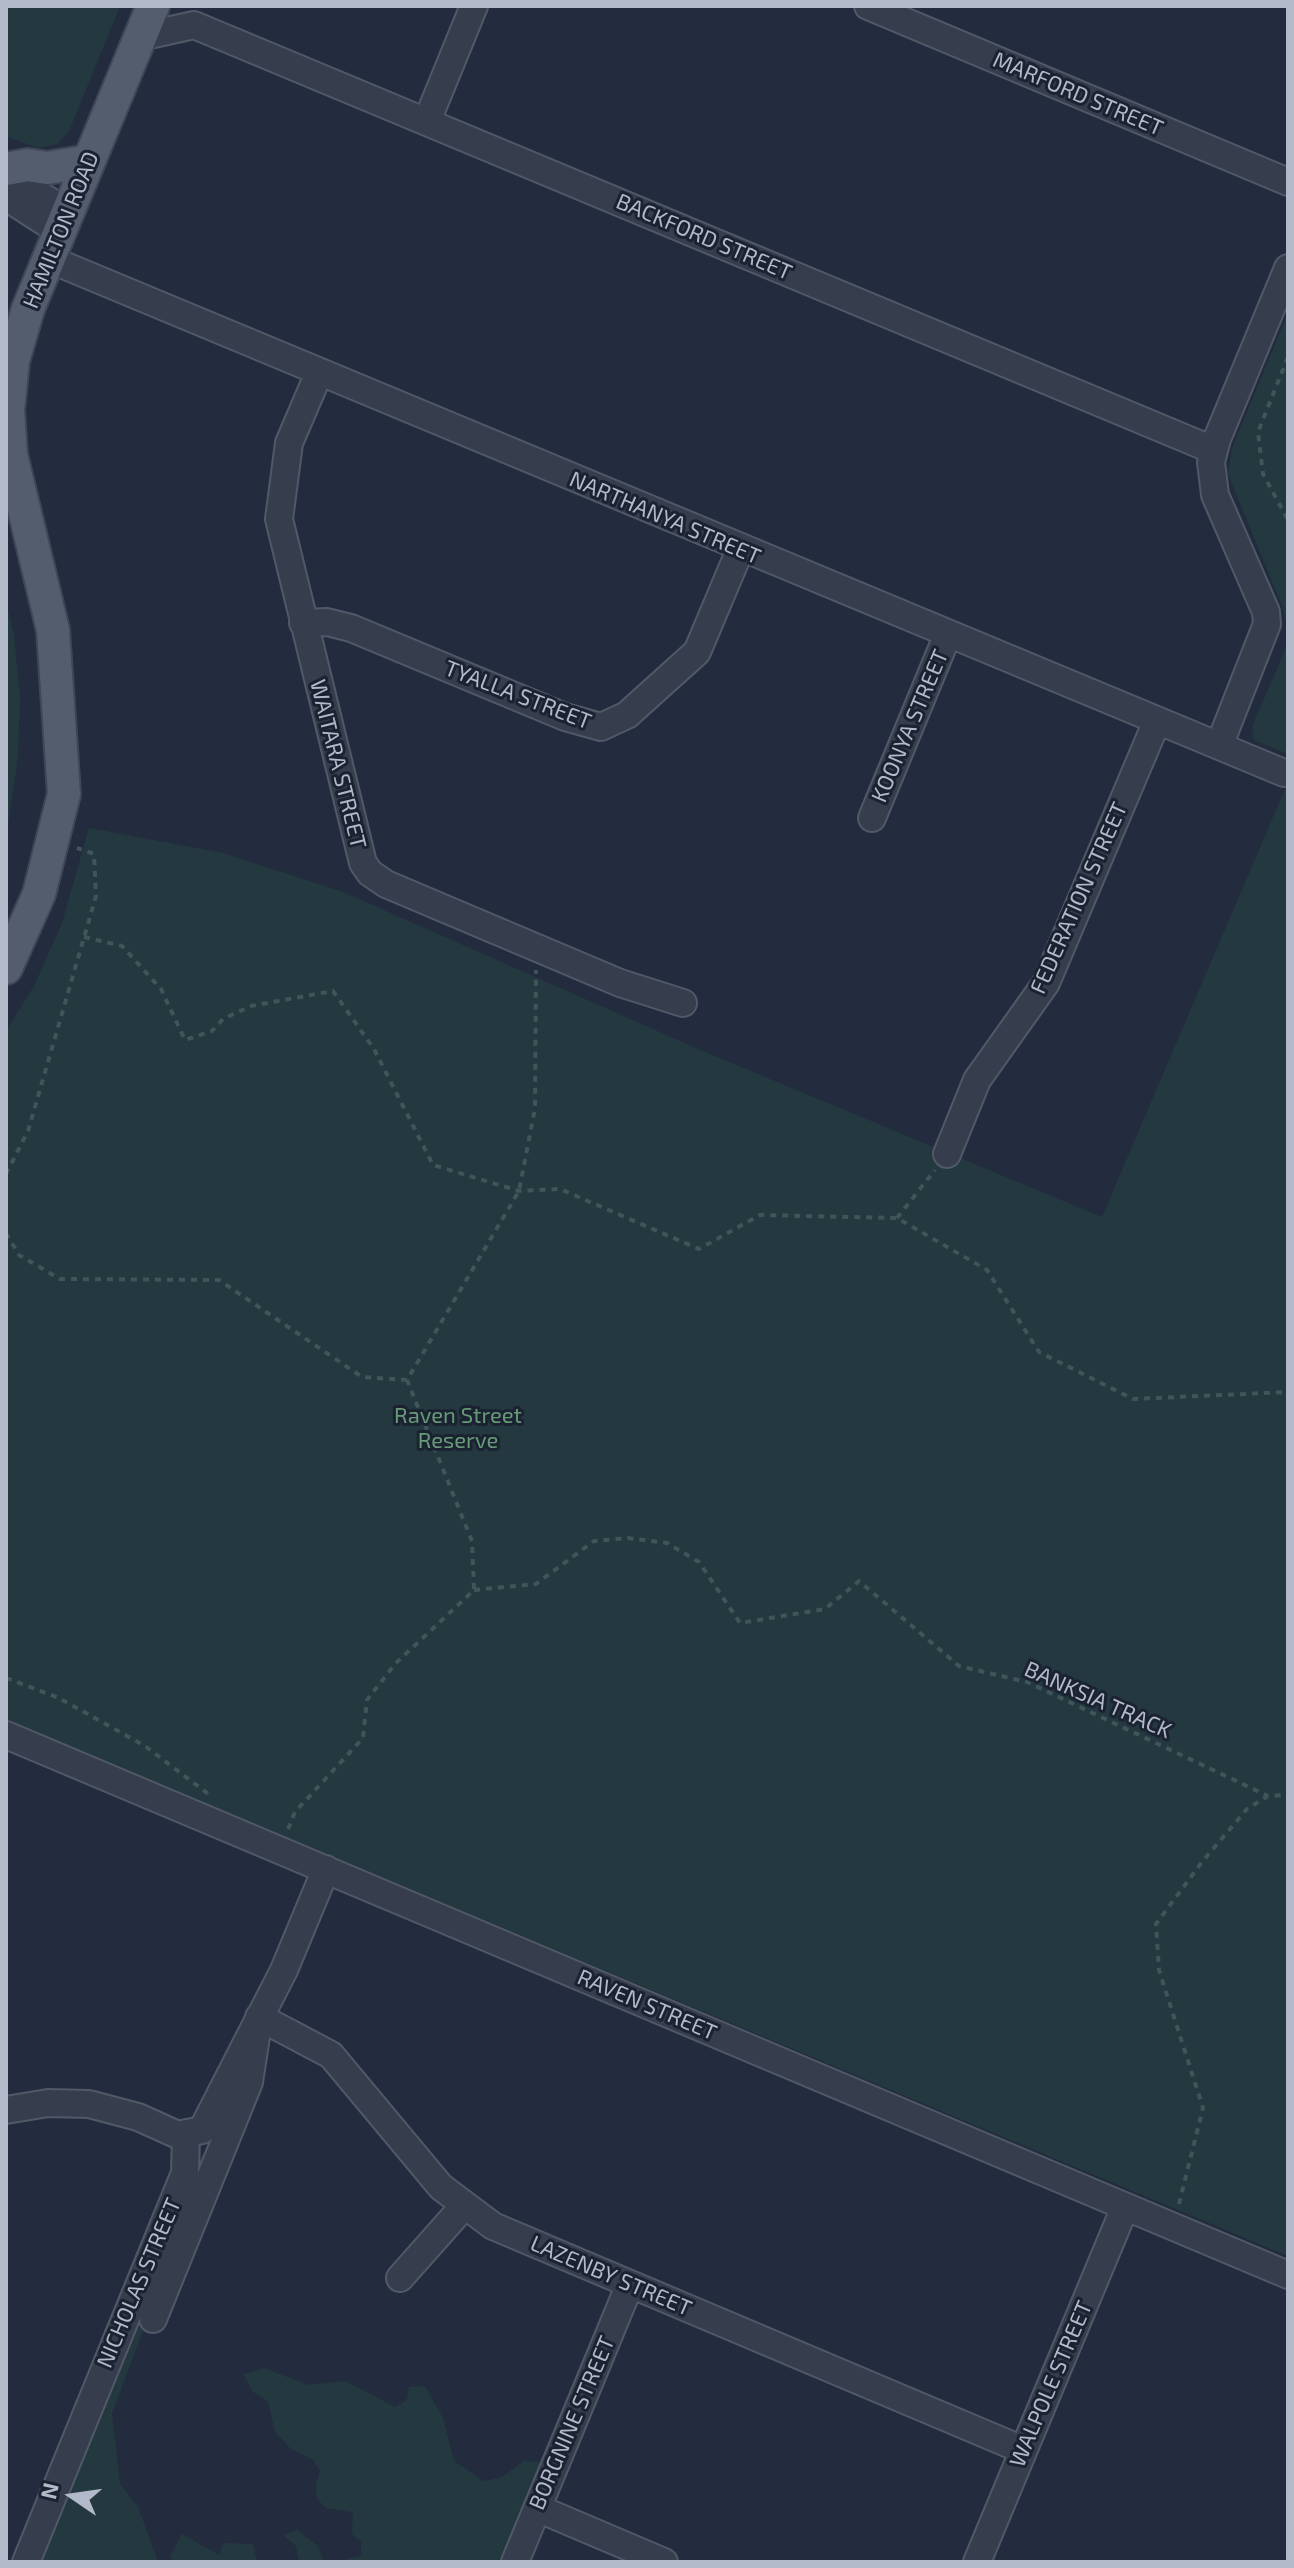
<!DOCTYPE html>
<html>
<head>
<meta charset="utf-8">
<style>
  body { margin:0 }
  #map { position:relative; width:1294px; height:2568px; overflow:hidden; background:#222c3e; font-family:"Exo 2",sans-serif }
  canvas { display:block }
  .frame { position:absolute; inset:0; border:8px solid #b2b9c9; pointer-events:none }
  .north { position:absolute; left:32px; top:2456px; width:80px; height:80px; -webkit-text-stroke:6px #1b2332; paint-order:stroke; rotate:283deg; font-size:22px; font-weight:700; line-height:32px; text-align:center; color:#b2b9c9 }
  .north::after { content:''; display:block; margin:auto; width:28px; height:36px; background:#b2b9c9; clip-path:polygon(50% 0,100% 100%,50% 72%,0 100%) }
</style>
</head>
<body>
<div id="map">
<canvas width="1294" height="2568"></canvas>
<div class="frame"></div>
<div class="north">N</div>
</div>
<script>
const g = document.querySelector('canvas').getContext('2d');
g.lineJoin = 'round';
function fill(path, color) { g.fillStyle = color; g.fill(path, 'evenodd'); }
const toPath = rows => new Path2D(rows.map(r => 'M' + r).join(''));
function trace(path, color, width, dash) { g.strokeStyle = color; g.lineWidth = width; g.lineCap = dash ? 'butt' : 'round'; g.setLineDash(dash || []); g.stroke(path); }
function write(font, color, halo, rows, align = 'center') {
  g.font = font + ' "Exo 2",sans-serif'; g.lineWidth = 6; g.setLineDash([]); g.textBaseline = 'middle'; g.strokeStyle = halo; g.fillStyle = color; for (const [text, x, y, turn = 0] of rows) {
    g.save(); g.translate(x, y); g.rotate((+turn || 0) * Math.PI / 180); g.textAlign = isNaN(turn) ? turn : align; if (halo) g.strokeText(text, 0, 0); g.fillText(text, 0, 0); g.restore();
  }
}
const green = toPath([
  [6,6,120,6,69,131,57,144,38,148,6,136],
  [1288,313,1288,629,1283,608,1228,474,1232,448],
  [6,602,14,635,20,699,18,757,6,839],
  [1288,643,1288,754,1254,740,1252,727],
  [1288,782,1288,2256,6,1720,6,1031,34,986,62,923,89,828,223,853,343,892,705,1052,1102,1217],
  [208,2151,210,2155,112,2413,120,2484,138,2507,158,2562,36,2562,202,2154],
  [264,2368,308,2385,345,2381,395,2407,407,2400,409,2387,425,2386,443,2418,454,2461,484,2481,502,2477,524,2461,541,2462,503,2562,347,2562,346,2559,361,2556,361,2541,352,2534,353,2512,326,2508,317,2499,316,2485,320,2471,313,2460,290,2448,275,2432,268,2401,253,2392,244,2374],
  [297,2530,318,2546,324,2562,299,2562,296,2546,283,2535],
  [182,2534,219,2555,224,2543,253,2544,257,2562,173,2562,170,2556]
]);
const path = toPath([
  [1288,357,1258,432,1263,474,1288,520],
  [84,937,122,946,161,989,185,1040,212,1031,223,1019,251,1006,333,991,374,1049,433,1165,519,1191,560,1189,699,1249,760,1215,897,1218,987,1270,1039,1352,1133,1399,1288,1392],
  [6,1174,28,1131,96,896,94,854,77,848],
  [897,1218,935,1170],
  [6,1233,19,1255,60,1279,219,1280,362,1377,407,1380],
  [474,1590,536,1584,594,1541,628,1538,667,1543,699,1562,740,1623,825,1609,859,1581,959,1666,1027,1682,1268,1796],
  [6,1678,59,1698,145,1746,211,1796],
  [288,1829,295,1812,363,1738,367,1700,395,1664,474,1590,472,1541,407,1380,519,1191,535,1108,536,970],
  [1179,2204,1203,2108,1159,1970,1156,1924,1202,1862,1247,1809,1268,1796,1288,1795]
]);
const minor = toPath([
  [868,6,1288,182],
  [140,37,194,25,1213,450],
  [427,121,474,6],
  [6,174,67,212],
  [6,197,59,231],
  [49,259,1284,773],
  [319,373,289,443,279,519,363,863,370,873,386,884,620,983,683,1003],
  [303,623,327,622,351,628,565,717,601,727,627,715,697,652,740,550],
  [1219,746,1267,624,1266,612,1215,495,1211,462,1217,439,1288,268],
  [872,818,948,634],
  [947,1154,977,1080,1046,983,1157,721],
  [6,1735,1288,2275],
  [6,2110,48,2103,89,2104,138,2117,178,2135,202,2130,284,1970,326,1869],
  [400,2278,463,2207],
  [153,2319,249,2082,259,2017,331,2055,441,2187,493,2226,1023,2450],
  [537,2508,664,2562],
  [26,2562,185,2173,186,2135],
  [515,2562,630,2284],
  [977,2562,1125,2207]
]);
const major = toPath([
  [6,169,28,165,47,168,89,161],
  [6,968,39,894,64,794,53,630,11,455,8,410,13,361,28,309,153,6]
]);
const streetNames = [
  ["MARFORD STREET",1078,94,23],
  ["HAMILTON ROAD",61,230,-68],
  ["BACKFORD STREET",704,237,23],
  ["NARTHANYA STREET",665,518,23],
  ["TYALLA STREET",518,695,21],
  ["KOONYA STREET",910,726,-67],
  ["WAITARA STREET",338,764,76],
  ["FEDERATION STREET",1079,898,-66],
  ["BANKSIA TRACK",1098,1700,24],
  ["RAVEN STREET",647,2005,23],
  ["LAZENBY STREET",611,2276,23],
  ["NICHOLAS STREET",139,2283,-67],
  ["WALPOLE STREET",1051,2384,-67],
  ["BORGNINE STREET",572,2423,-67]
];
const parkNames = [
  ["Raven Street",458,1416],
  ["Reserve",458,1441]
];
fill(green, '#24393f');
trace(minor, '#515968', 30);
trace(major, '#3f4756', 36);
trace(path, '#3f5559', 4, [6, 6]);
trace(minor, '#363e4e', 26);
trace(major, '#545d6e', 32);
write('22px', '#b2b9c9', '#1b2332', streetNames);
write('22px', '#679b77', '#1b2332', parkNames);
</script>
</body>
</html>
